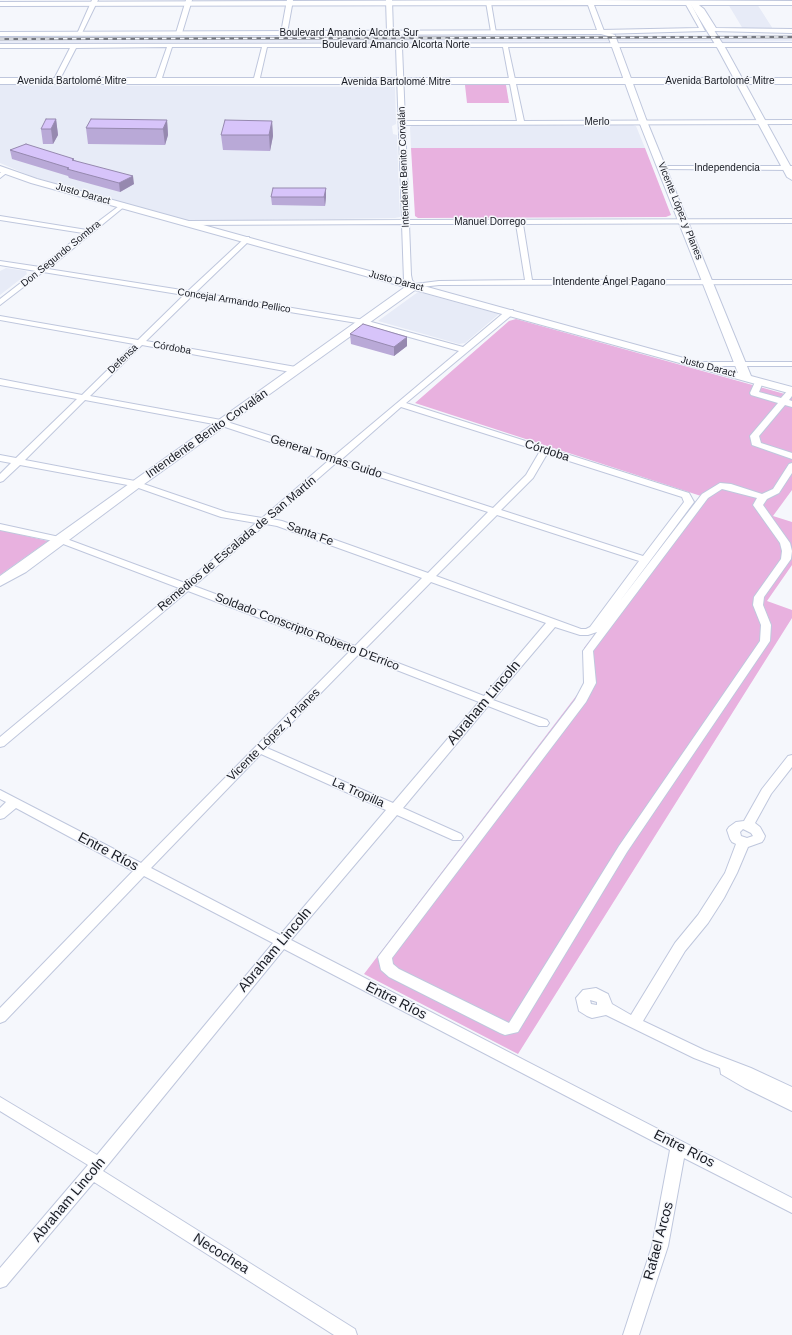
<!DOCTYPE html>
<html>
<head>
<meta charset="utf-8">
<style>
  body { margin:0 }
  canvas { display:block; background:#f5f7fc }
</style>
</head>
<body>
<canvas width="792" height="1335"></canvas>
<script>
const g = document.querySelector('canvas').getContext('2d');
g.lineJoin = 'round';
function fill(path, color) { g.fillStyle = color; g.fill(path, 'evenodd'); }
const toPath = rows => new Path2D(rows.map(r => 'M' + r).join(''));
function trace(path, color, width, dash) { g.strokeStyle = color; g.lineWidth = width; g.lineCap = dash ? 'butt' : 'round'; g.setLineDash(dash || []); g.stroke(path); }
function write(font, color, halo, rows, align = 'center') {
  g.font = font + ' Helvetica,sans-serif'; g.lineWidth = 3; g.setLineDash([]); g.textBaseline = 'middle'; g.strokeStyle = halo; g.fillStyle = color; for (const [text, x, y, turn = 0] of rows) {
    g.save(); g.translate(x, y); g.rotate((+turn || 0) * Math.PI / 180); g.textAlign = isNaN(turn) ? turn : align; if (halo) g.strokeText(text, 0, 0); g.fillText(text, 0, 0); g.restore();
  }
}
const built = toPath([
  [728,4,757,4,773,29,743,29],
  [707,35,715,36,714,35,792,35,792,41,723,42,720,40,712,40,713,41,0,43,0,37],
  [0,85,395,87,396,124,392,126,393,134,397,135,400,217,395,218,194,221,180,220,33,177,0,163],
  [413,125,633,125,636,126,645,148,411,148,410,127],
  [6,268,26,271,27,274,0,295,0,271],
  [418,292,499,314,465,343,459,344,378,321]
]);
const green = toPath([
  [465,85,506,85,509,103,467,103],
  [411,148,645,148,671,215,666,217,418,218,415,216],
  [516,319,792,396,792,490,773,516,792,522,792,565,767,601,792,610,792,618,518,1054,364,974,586,683,584,648,701,496,415,403,509,321],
  [0,530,48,541,0,575]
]);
const street = toPath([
  [92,0,98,0,82,33,77,34,92,0],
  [186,0,192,0,182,33,179,35,176,33,186,0],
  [287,0,293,0,287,33,284,35,281,33,287,0],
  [386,0,392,0,393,32,390,34,387,32,386,0],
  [688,1,695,2,704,9,716,28,792,29,792,33,712,31,700,11,691,4,705,31,601,34,598,32,601,30,699,28,685,3,688,1],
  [486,2,491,3,496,33,491,32,486,2],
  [792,43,792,47,508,47,524,121,792,120,792,124,405,125,409,220,792,219,792,223,523,224,532,280,792,280,792,284,439,285,413,288,404,281,402,224,189,225,185,223,189,221,402,220,396,47,267,47,259,82,256,84,253,82,262,47,172,47,161,81,158,83,155,81,167,47,76,48,59,81,56,83,53,81,70,48,0,48,0,44,792,43],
  [402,47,503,47,517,121,405,121,402,47],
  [409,224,516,224,525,280,439,281,415,284,412,280,411,275,409,224],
  [663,166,792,166,792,170,661,169,661,167,663,166],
  [4,170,9,171,0,178,0,173,4,170],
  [123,203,125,204,125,206,48,269,188,291,246,237,249,237,249,241,196,292,364,320,463,347,507,310,513,310,513,314,406,403,689,493,694,502,620,601,702,494,720,483,731,484,762,494,773,489,789,464,792,463,792,473,779,493,767,499,763,505,790,543,792,551,791,559,764,597,763,605,771,625,770,641,627,852,518,1032,505,1035,500,1033,389,977,381,970,378,957,575,700,584,683,583,651,597,632,588,635,580,635,555,627,493,700,547,720,549,723,547,726,539,726,488,706,403,808,461,834,463,837,461,840,453,840,397,815,291,940,792,1198,792,1213,684,1158,668,1246,639,1335,623,1335,652,1246,670,1150,284,949,103,1171,355,1329,357,1335,334,1335,94,1182,6,1286,0,1288,0,1268,88,1165,0,1111,0,1097,97,1155,273,943,144,876,5,1021,0,1023,0,1008,133,871,16,808,4,818,0,819,0,808,6,802,0,799,0,790,141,863,349,652,188,591,4,746,0,747,0,737,179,588,58,542,0,530,0,524,64,538,185,583,256,523,221,517,133,486,20,465,3,481,0,482,0,474,11,463,0,461,0,455,16,458,77,399,0,385,0,379,82,395,134,344,0,320,0,316,138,340,184,295,43,272,0,305,0,299,36,271,0,265,0,261,40,267,83,233,0,220,0,216,87,230,123,203],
  [192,296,363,324,459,351,334,456,221,420,90,396,142,345,296,373,300,370,296,367,146,341,192,296],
  [85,400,219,425,328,461,262,518,226,512,135,481,25,460,85,400],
  [401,407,540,451,526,475,493,508,342,459,401,407],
  [547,454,682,497,684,502,643,556,501,510,533,478,547,454],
  [336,463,488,512,428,573,282,521,272,519,336,463],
  [722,489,757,498,753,505,780,543,782,551,781,559,754,597,753,605,761,625,760,641,619,846,509,1023,399,969,393,964,392,958,586,702,596,683,593,651,708,498,722,489],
  [497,515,639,561,590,627,586,629,581,629,436,576,497,515],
  [266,524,277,526,422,578,355,646,194,586,266,524],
  [431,582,546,623,484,696,364,650,431,582],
  [358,655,479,702,393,803,267,748,358,655],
  [261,754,386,810,280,935,151,868,261,754],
  [693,362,792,362,792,366,696,366,692,364,693,362],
  [759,379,763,382,759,392,781,398,789,389,792,388,792,396,789,400,792,401,792,407,785,405,759,436,761,443,792,453,792,459,752,445,750,436,778,403,751,395,750,393,755,382,759,379],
  [792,755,792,767,771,794,755,823,760,827,765,836,764,839,762,842,748,847,737,873,724,898,708,923,685,951,643,1021,704,1050,751,1068,792,1087,792,1111,745,1088,721,1074,720,1068,694,1058,606,1015,592,1018,587,1016,579,1011,576,998,583,990,596,988,608,994,612,1004,631,1015,675,943,698,915,725,873,736,844,732,842,730,839,727,830,729,827,736,822,744,821,762,789,788,756,792,755],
  [743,829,751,833,753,836,747,838,741,836,740,832,743,829],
  [590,1000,597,1002,597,1005,591,1004,590,1000]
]);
const secondary = toPath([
  [586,0,792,1,792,5,698,5,726,49,792,169,792,180,787,177,718,49,691,5,594,5,604,31,615,35,646,119,751,376,792,387,792,394,415,290,140,487,26,572,0,586,0,576,405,287,31,183,0,172,0,166,37,179,738,373,638,119,608,36,601,34,0,36,0,32,597,30,588,5,0,6,0,2,586,0]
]);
const primary = toPath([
  [0,78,792,78,792,84,0,84,0,78]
]);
const rail = toPath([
  [0,39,792,37]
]);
const wall = toPath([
  [56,119,58,135,53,144,43,144,41,129],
  [167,120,168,135,165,145,88,144,86,128],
  [272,121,273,136,270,151,223,150,221,135],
  [10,150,74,159,74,160,134,184,120,192,69,178,68,176,12,159],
  [326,188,326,197,325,206,272,205,271,197],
  [350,334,407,346,394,356,351,344]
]);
const shadedWall = toPath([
  [56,119,58,135,53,144,51,129],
  [167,120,168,135,165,145,163,129],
  [272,121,273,136,270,151,269,135],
  [133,176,134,184,120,192,119,183],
  [326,188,326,197,325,206,324,197],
  [407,337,407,346,394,356,394,347]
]);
const building = toPath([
  [46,119,56,119,51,129,41,129,46,119],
  [91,119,167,120,163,129,86,128,91,119],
  [225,120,272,121,269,135,221,135,225,120],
  [26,144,74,159,72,160,133,176,119,183,67,169,69,168,10,150,26,144],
  [273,188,326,188,324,197,271,197,273,188],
  [363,324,407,337,394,347,350,334,363,324]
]);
const farStreetnames = [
  ["Boulevard Amancio Alcorta Sur",349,33],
  ["Boulevard Amancio Alcorta Norte",396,45],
  ["Avenida Bartolomé Mitre",72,81],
  ["Avenida Bartolomé Mitre",720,81],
  ["Avenida Bartolomé Mitre",396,82],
  ["Merlo",597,122],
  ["Intendente Benito Corvalán",404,167,-92],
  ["Independencia",727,168],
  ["Justo Daract",83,194,16],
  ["Vicente López y Planes",680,211,68],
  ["Manuel Dorrego",490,222],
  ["Don Segundo Sombra",61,254,-39],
  ["Justo Daract",396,281,15],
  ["Intendente Ángel Pagano",609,282],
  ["Concejal Armando Pellico",234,301,9],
  ["Córdoba",172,348,10],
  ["Defensa",123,359,-44],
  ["Justo Daract",708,367,15]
];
const streetNames = [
  ["Intendente Benito Corvalán",207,434,-35],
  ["Córdoba",547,451,18],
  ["General Tomas Guido",326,457,18],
  ["Santa Fe",310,534,20],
  ["Remedios de Escalada de San Martín",237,544,-40],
  ["Soldado Conscripto Roberto D'Errico",307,632,21],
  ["Vicente López y Planes",274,735,-45],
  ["La Tropilla",358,793,24]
];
const nearStreetnames = [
  ["Abraham Lincoln",484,703,-50],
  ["Entre Ríos",108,852,28],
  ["Abraham Lincoln",275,950,-50],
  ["Entre Ríos",396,1001,27],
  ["Entre Ríos",684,1149,27],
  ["Abraham Lincoln",69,1200,-50],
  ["Rafael Arcos",659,1241,-75],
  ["Necochea",221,1254,32]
];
fill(built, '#e7ebf7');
fill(green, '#e8b1df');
trace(street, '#bfc7dd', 2);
trace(secondary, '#bfc7dd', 2);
trace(primary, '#bfc7dd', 2);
fill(street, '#fff');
fill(secondary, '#fff');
fill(primary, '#fff');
trace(rail, '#777a81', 2.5);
trace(rail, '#f5f7fc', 1.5, [4.5]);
fill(wall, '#b9a9d7');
fill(shadedWall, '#9689af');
fill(building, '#d7c4fa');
trace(building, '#9689af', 1);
write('10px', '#171a22', '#f5f7fc', farStreetnames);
write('12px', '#171a22', '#f5f7fc', streetNames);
write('14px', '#171a22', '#f5f7fc', nearStreetnames);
</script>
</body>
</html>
